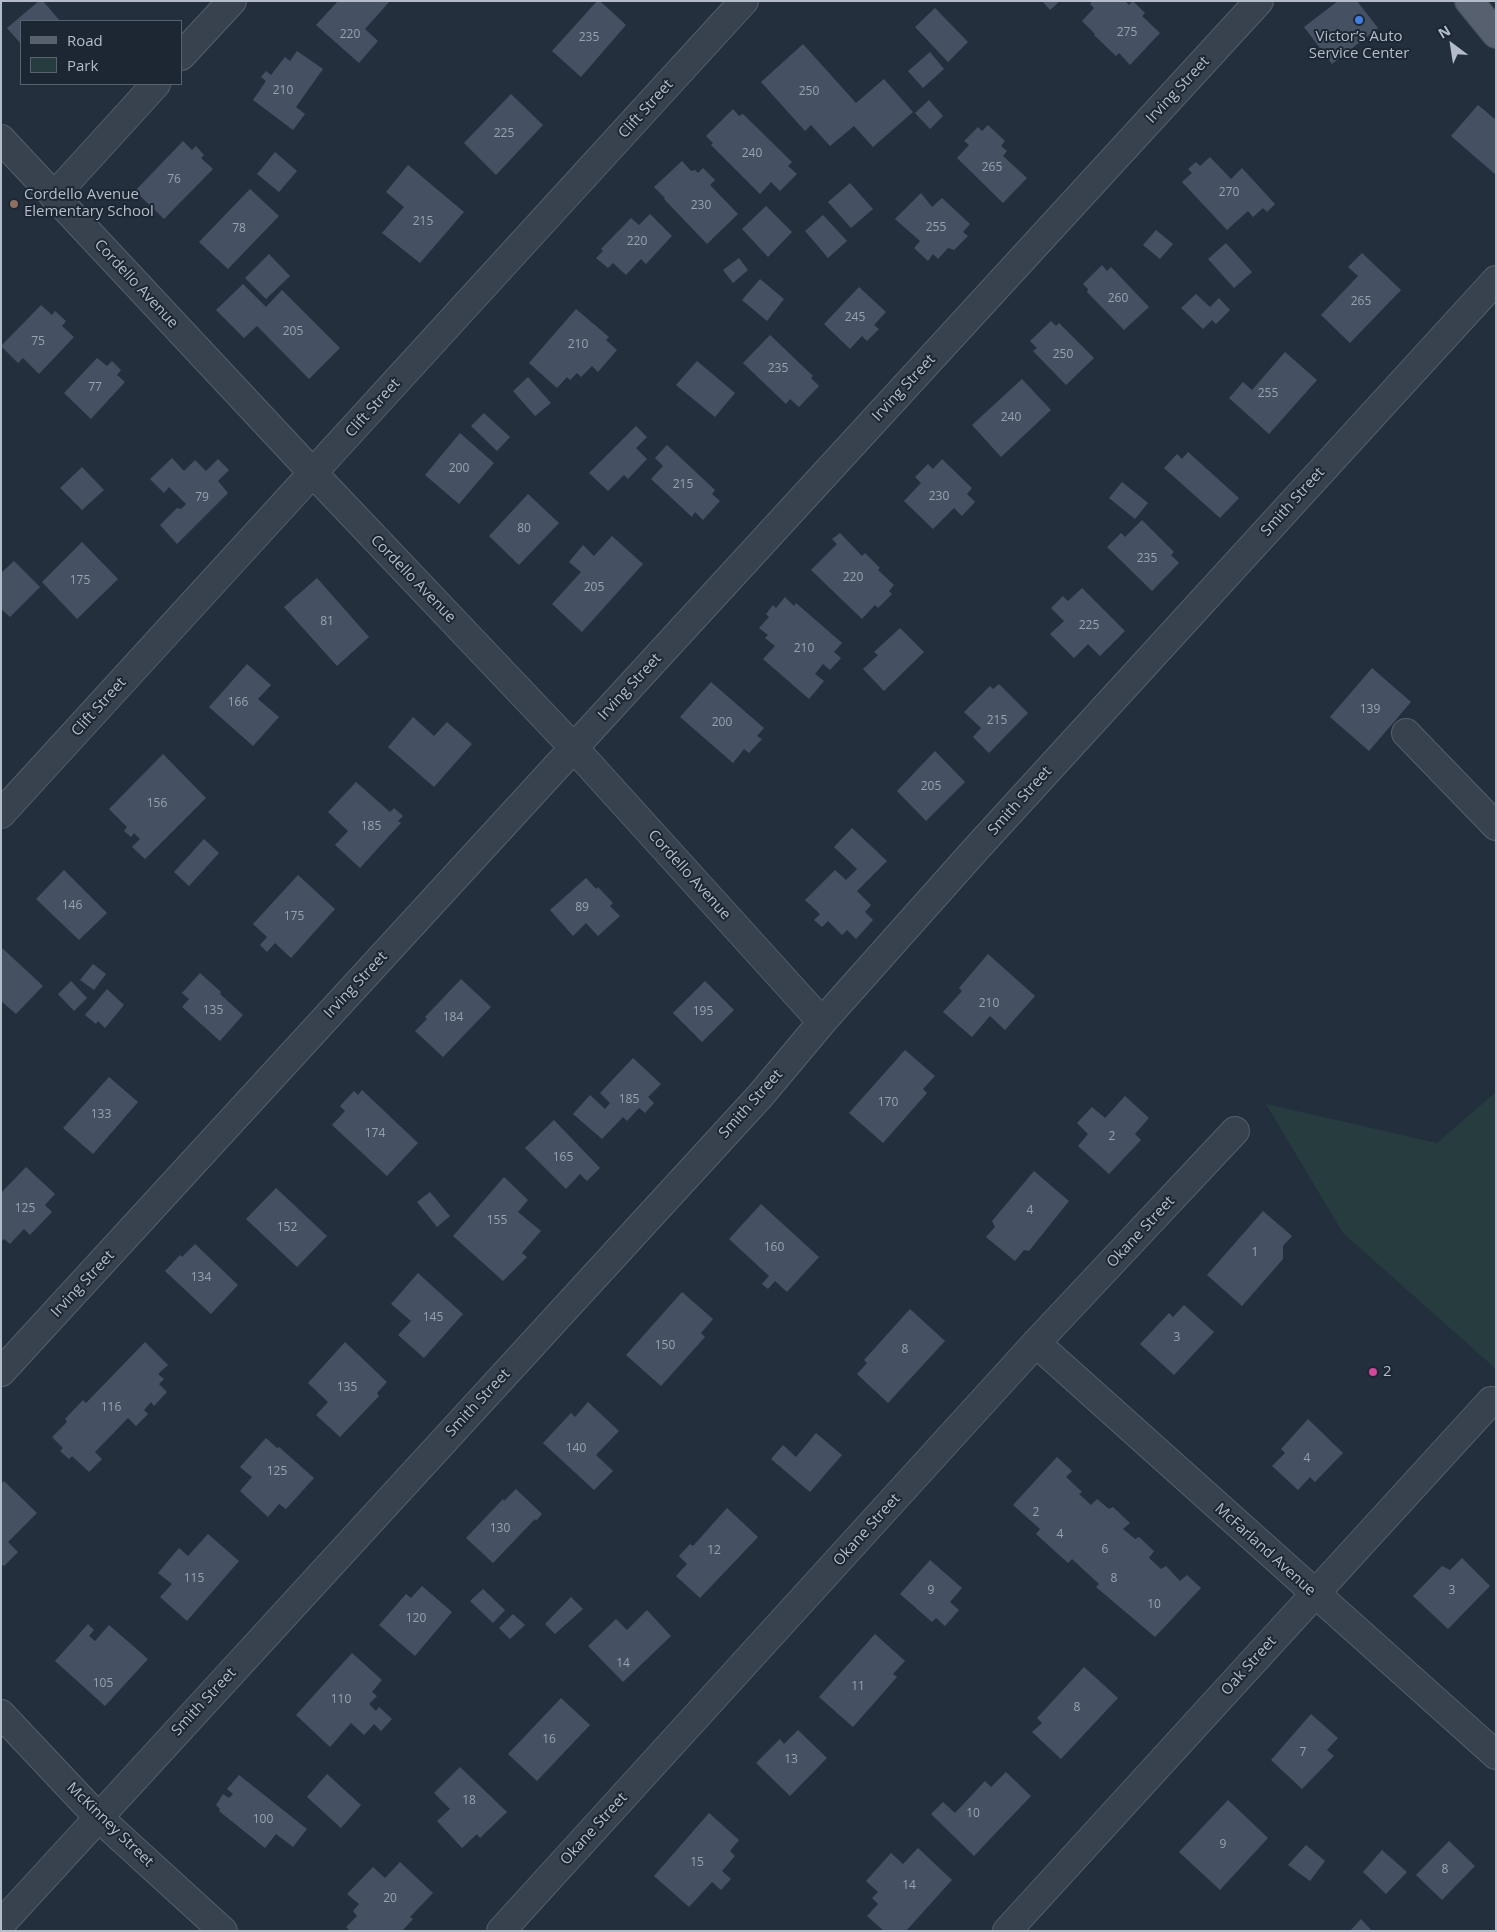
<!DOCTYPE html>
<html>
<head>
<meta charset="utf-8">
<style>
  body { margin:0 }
  #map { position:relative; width:1497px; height:1932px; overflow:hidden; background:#242f3e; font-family:"Open Sans",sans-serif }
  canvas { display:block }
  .frame { position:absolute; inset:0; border:2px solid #b4bcc9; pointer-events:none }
  .legend { position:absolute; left:20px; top:20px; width:162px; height:65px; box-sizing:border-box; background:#1d2633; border:1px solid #59626f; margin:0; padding:6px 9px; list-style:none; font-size:15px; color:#b4bcc9 }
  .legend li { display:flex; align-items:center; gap:10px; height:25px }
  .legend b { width:25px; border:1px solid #59626f }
  .north { position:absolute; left:1427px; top:20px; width:50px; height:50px; -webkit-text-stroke:4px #1d2633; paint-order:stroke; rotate:329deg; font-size:14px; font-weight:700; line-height:20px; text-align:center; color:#b4bcc9 }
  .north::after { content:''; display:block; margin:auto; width:18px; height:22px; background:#b4bcc9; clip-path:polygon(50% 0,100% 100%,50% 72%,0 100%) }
</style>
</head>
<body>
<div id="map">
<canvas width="1497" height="1932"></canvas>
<div class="frame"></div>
<ul class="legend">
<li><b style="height:6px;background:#56606e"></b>Road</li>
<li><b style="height:14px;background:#263c3f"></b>Park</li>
</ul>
<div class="north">N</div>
</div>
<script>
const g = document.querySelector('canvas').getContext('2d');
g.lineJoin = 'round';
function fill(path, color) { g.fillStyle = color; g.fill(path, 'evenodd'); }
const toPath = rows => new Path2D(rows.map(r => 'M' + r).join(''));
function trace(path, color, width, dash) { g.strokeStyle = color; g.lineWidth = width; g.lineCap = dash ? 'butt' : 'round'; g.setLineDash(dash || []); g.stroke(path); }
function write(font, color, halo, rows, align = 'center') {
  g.font = font + ' "Open Sans",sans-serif'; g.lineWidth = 4; g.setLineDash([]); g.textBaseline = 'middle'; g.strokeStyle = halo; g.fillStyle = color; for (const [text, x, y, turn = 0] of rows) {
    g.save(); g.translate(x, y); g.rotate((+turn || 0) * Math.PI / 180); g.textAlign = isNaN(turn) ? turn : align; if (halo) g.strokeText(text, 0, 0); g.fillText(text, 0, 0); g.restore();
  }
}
const green = toPath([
  [1496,1092,1496,1369,1343,1233,1266,1104,1437,1143]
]);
const building = toPath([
  [39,1,43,1,60,21,21,21,21,44,7,28],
  [338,1,390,1,365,29,378,41,359,63,316,25],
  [597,1,600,1,626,25,581,77,552,51],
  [1042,1,1060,1,1050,10],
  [1092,1,1125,1,1129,5,1133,1,1145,13,1142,16,1160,33,1130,65,1119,53,1116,56,1094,35,1095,34,1082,21,1094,8,1090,4],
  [1338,1,1357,1,1378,28,1332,64,1304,27],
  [935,8,968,42,948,62,915,27],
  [803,44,856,103,884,79,913,112,873,147,854,126,830,146,811,125,805,131,761,82],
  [297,51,323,69,296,107,305,114,293,130,253,100,266,81,261,77,266,71,271,75,285,57,290,61],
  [930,52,944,69,923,88,908,71],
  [511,94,543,125,496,175,464,143],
  [929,100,943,116,930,129,915,113],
  [1478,105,1496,120,1496,175,1451,136],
  [733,109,739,116,743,114,792,162,788,166,797,174,780,191,771,182,760,194,711,145,713,143,706,136],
  [988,125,1005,141,1001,146,1007,151,1003,156,1027,178,1003,203,957,158,969,145,964,141,978,127,982,131],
  [183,141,192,150,196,146,204,155,201,158,213,169,164,219,135,191],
  [275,152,297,171,279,192,257,174],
  [1210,157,1231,179,1242,168,1275,204,1267,212,1263,208,1253,217,1248,211,1227,230,1182,182,1192,173,1188,169,1196,162,1200,166],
  [682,161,691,171,695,170,698,173,703,168,715,180,710,185,738,214,707,244,664,199,665,198,654,187],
  [408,165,464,212,420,263,382,233,404,207,386,192],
  [850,183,873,209,851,228,828,202],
  [250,189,279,216,228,269,199,242],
  [921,193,932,207,942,198,970,224,963,232,968,236,954,250,948,248,938,259,933,254,928,261,914,248,920,241,895,219],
  [766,206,792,232,768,257,742,229],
  [650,214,672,236,646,264,641,259,626,275,613,263,608,268,596,258,603,251,601,249,631,218,639,225],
  [823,215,847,241,828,258,805,231],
  [1156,230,1173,244,1160,259,1143,245],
  [1226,243,1252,272,1234,288,1208,259],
  [1362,253,1401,290,1350,343,1321,315,1358,276,1348,267],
  [269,254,290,276,266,299,245,278],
  [739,258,748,270,733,283,723,270],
  [1102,265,1107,271,1111,267,1149,307,1124,330,1087,292,1088,289,1083,284],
  [760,279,784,299,767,321,742,300],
  [243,284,266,307,282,290,340,348,309,379,257,326,244,338,216,310],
  [859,287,886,312,874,325,879,329,867,341,862,336,850,349,824,324],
  [1196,294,1210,307,1219,298,1230,310,1216,324,1212,320,1203,329,1181,308],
  [41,305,52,315,55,311,66,321,62,326,74,337,39,374,23,358,18,363,1,346],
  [576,309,609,337,606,340,617,350,598,372,592,366,581,377,577,373,570,380,567,377,557,388,529,363],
  [1051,321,1056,326,1059,323,1094,358,1066,385,1033,351,1037,348,1030,341],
  [770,335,813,376,811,378,819,386,799,407,790,399,786,404,743,363],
  [1285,352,1317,380,1269,434,1229,398,1243,382,1252,390],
  [97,358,107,366,112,361,121,370,117,375,125,382,91,419,64,393],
  [697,361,735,393,715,417,676,385],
  [528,377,551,403,535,416,513,391],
  [1022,379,1051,410,1001,457,972,425],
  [484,413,510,437,497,451,471,426],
  [636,426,647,437,636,448,647,459,628,479,624,475,608,491,589,473],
  [460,433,494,463,459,504,425,475],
  [667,445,715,490,712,494,720,501,703,520,695,512,692,517,651,479,663,466,655,458],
  [1188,452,1239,498,1220,518,1164,468,1177,454,1182,459],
  [172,458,184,471,195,460,206,471,218,459,229,470,218,481,228,493,177,544,160,525,177,508,181,509,186,504,169,487,164,493,150,479],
  [942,459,972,488,967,494,975,502,962,516,954,508,933,529,904,501,921,483,915,477,928,464,933,469],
  [82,467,104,490,82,510,60,488],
  [1122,482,1148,503,1135,519,1109,498],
  [528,494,559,523,519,565,489,536],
  [1142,520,1174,552,1171,555,1179,563,1152,591,1107,547,1121,533,1125,537],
  [840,533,862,556,865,553,880,568,878,570,894,585,889,591,892,594,878,608,875,605,862,619,811,570,837,544,832,539],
  [612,536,643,564,582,632,552,604,581,572,569,562,583,545,594,556],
  [82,542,118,579,77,619,42,582],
  [14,561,40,587,10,617,1,609,1,573],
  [317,578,369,637,337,666,284,607],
  [1082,588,1125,631,1100,656,1088,644,1074,658,1050,634,1064,621,1051,608,1063,596,1068,601],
  [785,597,794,606,796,603,842,643,834,652,841,658,830,670,823,664,815,674,824,681,809,699,763,659,775,646,765,638,768,635,759,628,769,617,766,614,773,605,776,608],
  [900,628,924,652,884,691,863,669,878,655,874,652],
  [247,664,271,685,258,699,279,717,253,746,209,707],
  [1372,668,1411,702,1369,751,1330,717],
  [711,682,764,728,757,736,762,739,749,753,744,749,733,763,680,717],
  [999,684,1028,713,989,753,973,737,981,728,964,712,990,686,993,689],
  [413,717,434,736,447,722,472,744,434,787,388,747],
  [935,751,965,782,926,821,897,791],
  [163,754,206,798,145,859,132,847,140,839,134,833,131,837,124,831,127,827,109,809],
  [356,782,390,812,394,808,403,816,398,821,401,823,360,868,335,845,348,831,328,812],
  [852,828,887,861,857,891,871,905,865,912,873,920,856,939,847,930,842,935,828,921,822,927,814,920,820,914,805,900,835,870,846,880,857,869,834,847],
  [204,839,219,853,189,886,174,872],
  [64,870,107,913,79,940,36,899],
  [298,875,335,909,291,958,275,943,267,952,260,945,267,937,253,924],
  [586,878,596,889,598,887,613,903,610,906,620,916,598,936,586,923,573,936,550,910],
  [1,947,43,986,16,1014,1,1001],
  [988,954,1035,996,1005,1030,990,1016,972,1037,943,1012,962,991,959,988],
  [93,964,106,974,94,990,80,980],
  [200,973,221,992,220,994,243,1015,220,1041,182,1007,189,999,182,993],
  [461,979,491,1007,443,1057,415,1031,427,1019,425,1017],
  [71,981,87,998,74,1011,58,994],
  [705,981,734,1010,702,1042,673,1013],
  [107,989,124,1005,105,1028,98,1021,96,1024,85,1015],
  [905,1050,935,1076,923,1089,927,1093,883,1143,849,1113],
  [633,1058,661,1084,648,1097,654,1103,645,1113,639,1108,627,1121,623,1117,602,1139,573,1114,590,1095,605,1109,610,1103,600,1093],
  [109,1077,138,1102,93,1154,63,1128],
  [362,1090,418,1143,387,1176,332,1125,345,1111,340,1106,354,1091,358,1095],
  [1125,1096,1149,1118,1135,1134,1141,1140,1109,1174,1078,1146,1088,1134,1077,1123,1092,1107,1105,1118],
  [554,1120,600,1168,587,1181,580,1174,566,1189,525,1148],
  [26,1167,55,1194,45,1205,52,1212,30,1235,24,1229,10,1244,4,1239,1,1242,1,1193],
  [1034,1171,1069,1201,1029,1251,1024,1250,1015,1261,986,1237,995,1227,992,1221],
  [504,1177,528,1200,518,1212,541,1231,522,1253,527,1257,503,1281,453,1236],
  [276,1188,327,1236,297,1267,246,1219],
  [430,1192,450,1216,437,1227,417,1202],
  [761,1204,819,1257,787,1292,775,1281,768,1289,762,1284,769,1276,729,1239],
  [1263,1211,1292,1236,1283,1246,1283,1259,1242,1306,1207,1275],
  [195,1244,238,1285,211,1314,165,1271,180,1255,182,1257],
  [418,1273,463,1314,424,1358,398,1335,411,1321,391,1304],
  [682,1292,713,1319,701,1333,705,1337,661,1386,626,1355],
  [1184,1305,1214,1332,1174,1375,1140,1344,1169,1313,1173,1317],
  [910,1309,945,1341,888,1403,857,1374,867,1363,864,1360],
  [145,1342,168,1365,158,1374,164,1379,159,1384,167,1392,154,1406,151,1402,144,1410,148,1414,136,1426,128,1418,95,1452,102,1459,89,1472,72,1456,69,1459,60,1451,63,1448,52,1437,67,1422,65,1419,83,1400,86,1403],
  [345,1342,387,1382,377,1393,379,1396,340,1437,316,1415,328,1402,308,1383],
  [588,1402,619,1431,596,1455,613,1471,594,1490,543,1443,571,1413,575,1417],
  [1308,1419,1343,1453,1315,1482,1310,1477,1298,1490,1272,1466,1285,1453,1281,1449],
  [816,1433,842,1455,810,1492,771,1459,783,1445,796,1457],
  [266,1438,277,1448,279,1447,314,1478,286,1509,279,1504,268,1517,240,1491,252,1477,240,1467],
  [1057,1457,1072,1471,1066,1477,1082,1492,1079,1494,1091,1505,1097,1499,1109,1509,1113,1507,1130,1523,1123,1529,1135,1539,1139,1537,1154,1551,1149,1558,1161,1569,1166,1566,1180,1581,1187,1575,1201,1588,1155,1637,1096,1587,1099,1584,1072,1559,1068,1563,1036,1534,1040,1529,1013,1505],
  [4,1481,37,1513,8,1542,18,1552,4,1566,1,1564,1,1484],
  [516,1489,542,1514,536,1521,535,1519,493,1563,466,1538,503,1499,504,1501],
  [727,1508,758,1537,700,1598,676,1576,687,1564,679,1556,690,1544,693,1546],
  [208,1534,239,1561,187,1621,160,1597,172,1584,158,1573,179,1548,188,1556],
  [1462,1558,1490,1586,1448,1629,1413,1596,1442,1566,1450,1570],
  [930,1560,962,1588,950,1602,959,1610,945,1626,936,1618,932,1622,900,1594],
  [422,1586,452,1612,415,1656,379,1625,406,1594,411,1598],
  [483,1589,505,1610,493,1623,470,1601],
  [571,1597,583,1609,555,1634,545,1624],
  [647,1610,671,1636,623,1682,588,1646,616,1619,627,1630],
  [513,1614,525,1625,510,1639,499,1628],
  [88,1624,94,1630,89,1636,95,1641,109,1625,148,1659,105,1706,55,1661],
  [875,1634,905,1661,893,1674,897,1677,853,1727,819,1697],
  [352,1653,382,1680,372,1692,377,1696,369,1704,376,1711,379,1707,392,1719,381,1731,374,1724,364,1735,351,1723,330,1747,296,1715],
  [1084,1667,1118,1698,1061,1759,1032,1732,1042,1723,1037,1718],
  [561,1698,590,1725,537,1781,508,1754],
  [1311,1714,1338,1738,1327,1750,1334,1756,1302,1789,1271,1760],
  [798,1730,827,1758,790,1796,756,1763,780,1739,784,1744],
  [460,1767,507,1812,480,1838,477,1834,462,1848,437,1821,450,1809,434,1793],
  [1006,1772,1031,1796,974,1856,931,1814,943,1802,955,1813,985,1781,991,1787],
  [327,1774,361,1805,341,1828,307,1797],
  [239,1775,307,1829,293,1847,276,1834,265,1848,219,1811,220,1809,216,1805,223,1794,229,1798,233,1794,227,1789],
  [1228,1800,1268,1838,1220,1890,1179,1852],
  [709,1813,739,1840,730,1851,735,1856,722,1871,731,1879,721,1890,712,1882,689,1907,654,1876],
  [1449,1841,1475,1866,1442,1900,1416,1875],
  [1306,1845,1325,1861,1310,1881,1288,1865],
  [918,1848,952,1880,906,1931,884,1931,867,1916,878,1904,872,1898,878,1892,866,1881,891,1853,903,1864],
  [1382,1850,1407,1872,1386,1894,1363,1872],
  [400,1862,433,1893,410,1917,413,1919,402,1931,350,1931,346,1927,357,1916,353,1911,359,1904,347,1894,373,1867,385,1878],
  [1361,1919,1372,1931,1350,1931]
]);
const minor = toPath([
  [181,56,232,1],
  [1,139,313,473,574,748,822,1022],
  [54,196,156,84],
  [1406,733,1496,826],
  [1,814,744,1],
  [1036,1343,1496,1755],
  [1,1372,1259,1],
  [1,1714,98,1817,223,1931],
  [1,1924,760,1096,822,1022,976,849,1496,280],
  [501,1931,1036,1343,1235,1131],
  [1007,1931,1491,1401]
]);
const major = toPath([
  [1469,1,1496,34]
]);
const markers = [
  [1359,20,5,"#3f7fe0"],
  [14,204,5,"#8d6e63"],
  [1373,1372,5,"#d1479c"]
];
const numberNames = [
  ["275",1127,33],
  ["220",350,35],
  ["235",589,38],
  ["210",283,91],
  ["250",809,92],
  ["225",504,134],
  ["240",752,154],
  ["265",992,168],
  ["76",174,180],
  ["270",1229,193],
  ["230",701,206],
  ["215",423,222],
  ["255",936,228],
  ["78",239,229],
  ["220",637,242],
  ["260",1118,299],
  ["265",1361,302],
  ["245",855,318],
  ["205",293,332],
  ["75",38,342],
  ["210",578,345],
  ["250",1063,355],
  ["235",778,369],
  ["77",95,388],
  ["255",1268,394],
  ["240",1011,418],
  ["200",459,469],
  ["215",683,485],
  ["230",939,497],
  ["79",202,498],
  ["80",524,529],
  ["235",1147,559],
  ["220",853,578],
  ["175",80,581],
  ["205",594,588],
  ["81",327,622],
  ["225",1089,626],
  ["210",804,649],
  ["166",238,703],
  ["139",1370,710],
  ["215",997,721],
  ["200",722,723],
  ["205",931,787],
  ["156",157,804],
  ["185",371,827],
  ["146",72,906],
  ["89",582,908],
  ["175",294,917],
  ["210",989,1004],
  ["135",213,1011],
  ["195",703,1012],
  ["184",453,1018],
  ["185",629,1100],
  ["170",888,1103],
  ["133",101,1115],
  ["174",375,1134],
  ["2",1112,1137],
  ["165",563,1158],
  ["125",25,1209],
  ["4",1030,1211],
  ["155",497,1221],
  ["152",287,1228],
  ["160",774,1248],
  ["1",1255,1253],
  ["134",201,1278],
  ["145",433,1318],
  ["3",1177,1338],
  ["150",665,1346],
  ["8",905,1350],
  ["135",347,1388],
  ["116",111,1408],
  ["140",576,1449],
  ["4",1307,1459],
  ["125",277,1472],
  ["2",1036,1513],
  ["130",500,1529],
  ["4",1060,1535],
  ["6",1105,1550],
  ["12",714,1551],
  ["115",194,1579],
  ["8",1114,1579],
  ["9",931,1591],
  ["3",1452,1591],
  ["10",1154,1605],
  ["120",416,1619],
  ["14",623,1664],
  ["105",103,1684],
  ["11",858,1687],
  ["110",341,1700],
  ["8",1077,1708],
  ["16",549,1740],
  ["7",1303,1753],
  ["13",791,1760],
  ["18",469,1801],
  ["10",973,1814],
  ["100",263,1820],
  ["9",1223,1845],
  ["15",697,1863],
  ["8",1445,1870],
  ["14",909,1886],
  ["20",390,1899]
];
const poiNames = [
  ["Victor’s Auto",1359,37,"center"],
  ["Service Center",1359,54,"center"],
  ["Cordello Avenue",24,195],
  ["Elementary School",24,212],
  ["2",1383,1372]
];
const streetNames = [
  ["Irving Street",1178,90,-47],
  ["Clift Street",646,109,-48],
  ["Cordello Avenue",136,284,47],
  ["Irving Street",904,388,-47],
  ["Clift Street",373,408,-48],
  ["Smith Street",1293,502,-48],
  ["Cordello Avenue",413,579,46],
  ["Irving Street",630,687,-47],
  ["Clift Street",99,707,-48],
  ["Smith Street",1020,801,-48],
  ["Cordello Avenue",689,875,48],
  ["Irving Street",356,985,-47],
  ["Smith Street",751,1104,-48],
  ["Okane Street",1141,1232,-47],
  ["Irving Street",83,1284,-47],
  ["Smith Street",478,1403,-47],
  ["Okane Street",867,1530,-48],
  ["McFarland Avenue",1265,1550,42],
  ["Oak Street",1249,1666,-48],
  ["Smith Street",204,1702,-47],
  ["McKinney Street",110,1825,44],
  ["Okane Street",594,1829,-48]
];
fill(green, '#263c3f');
fill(building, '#455162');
trace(minor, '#565f6c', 30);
trace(major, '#414a57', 30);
trace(minor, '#38414e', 28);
trace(major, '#56606e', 28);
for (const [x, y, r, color] of markers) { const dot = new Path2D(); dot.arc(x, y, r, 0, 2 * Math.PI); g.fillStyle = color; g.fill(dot); trace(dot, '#1d2633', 2); }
write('12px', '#98a1af', null, numberNames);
write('15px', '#b4bcc9', '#1d2633', poiNames, 'left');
write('15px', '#b4bcc9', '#1d2633', streetNames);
</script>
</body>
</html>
